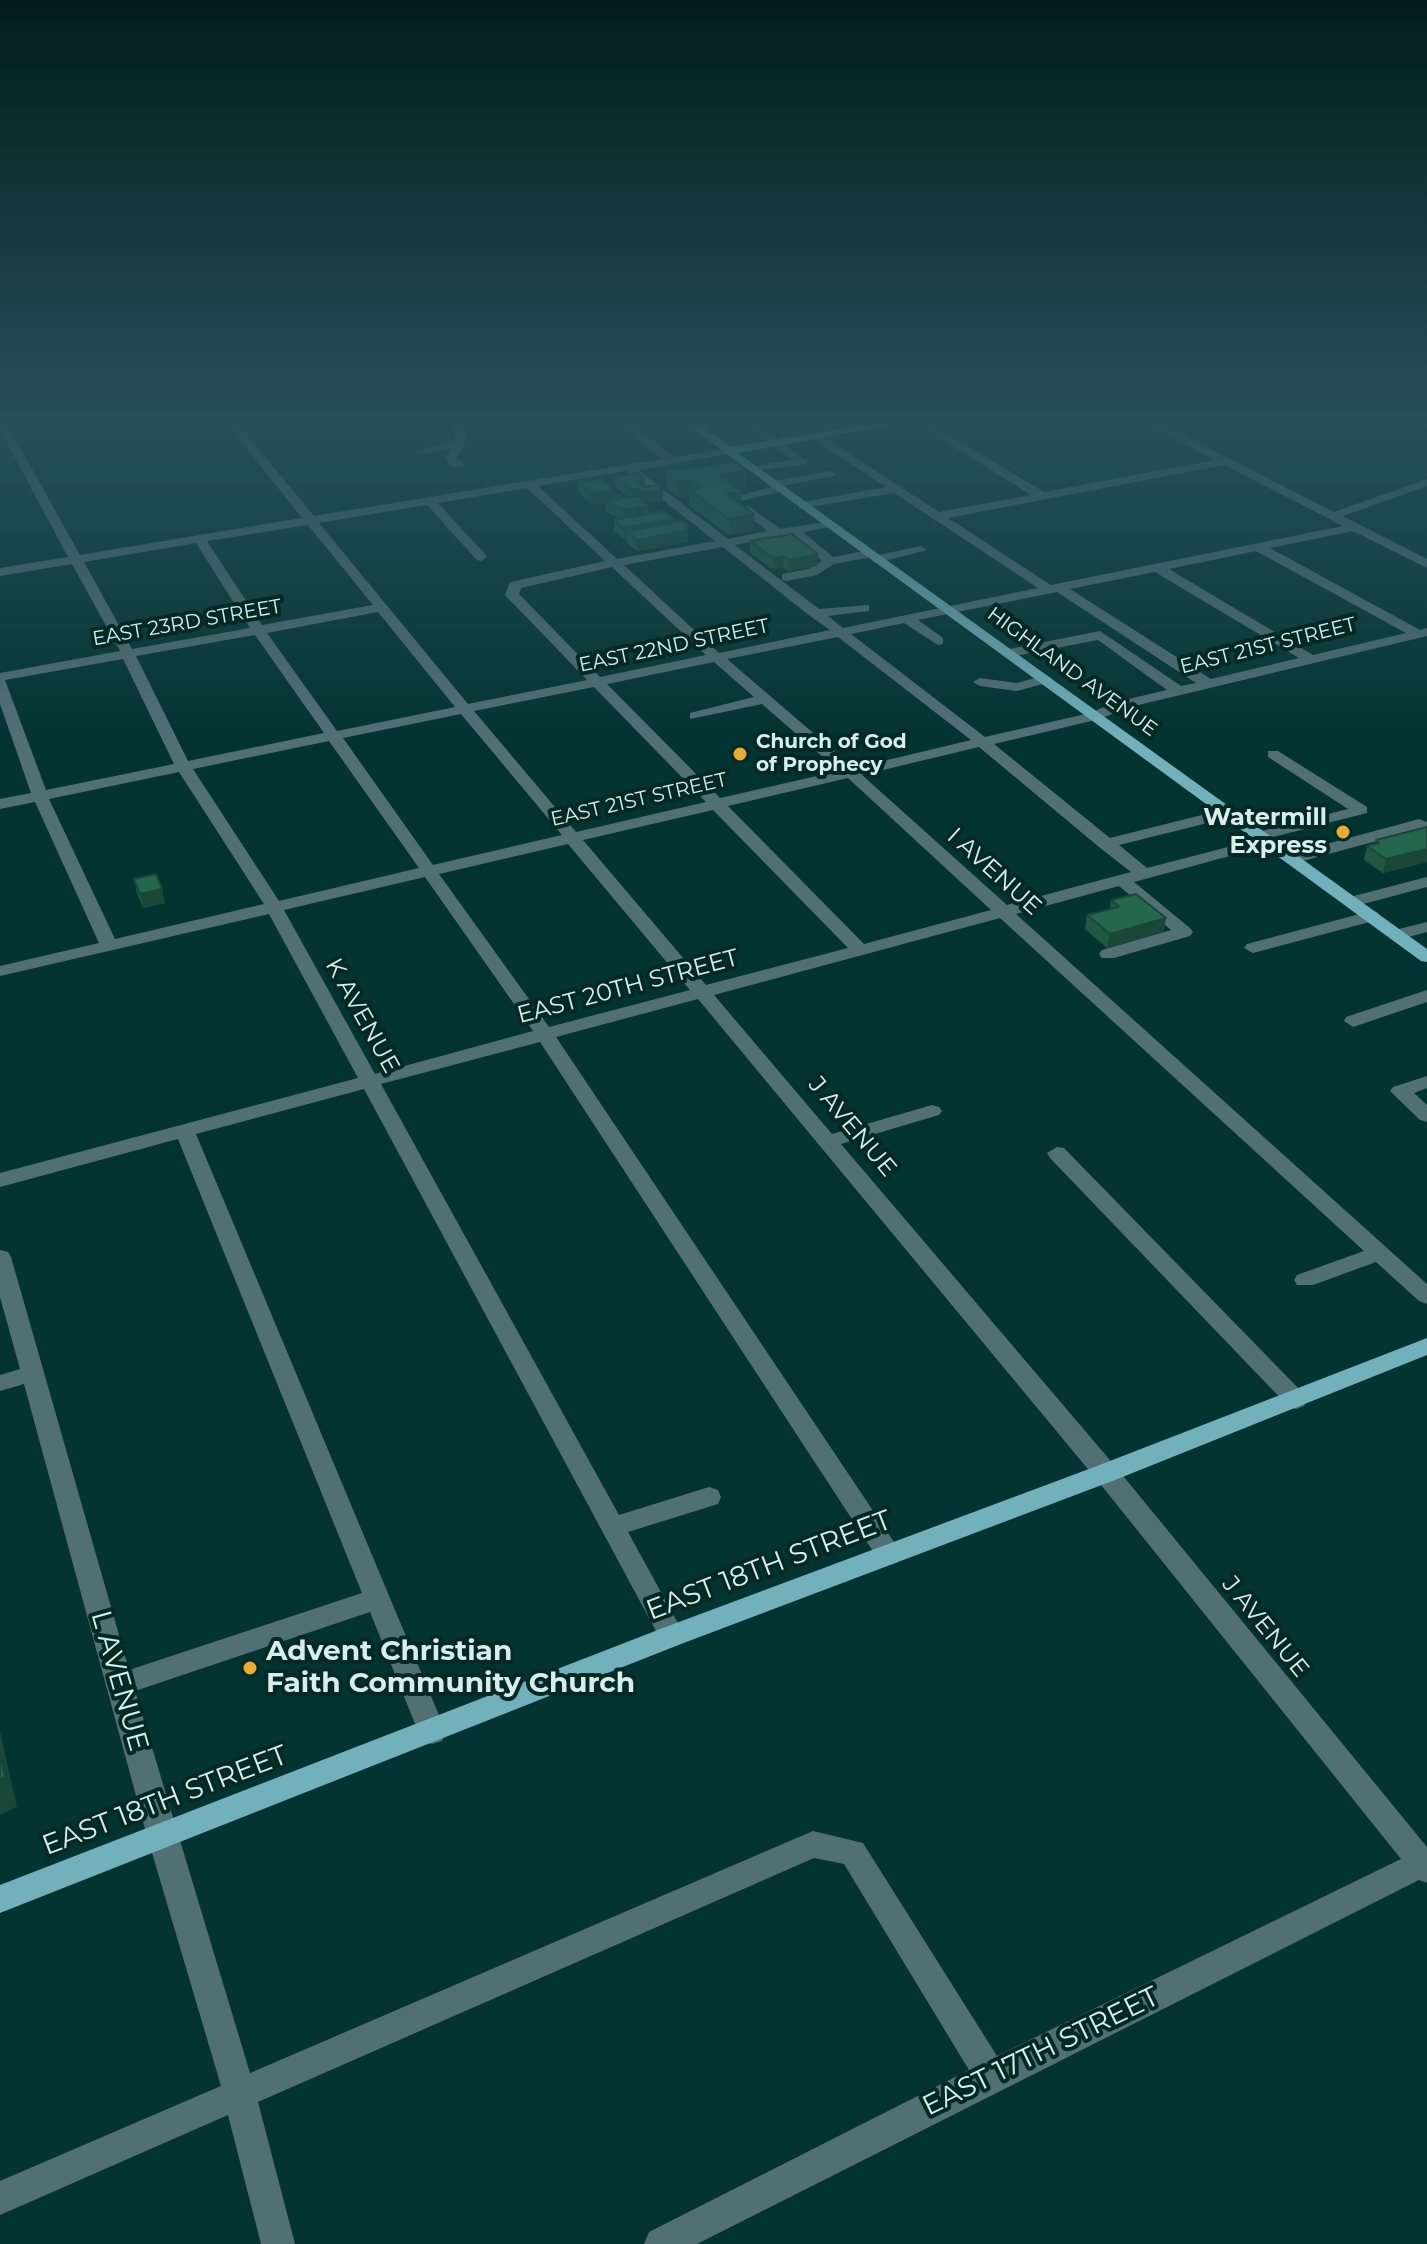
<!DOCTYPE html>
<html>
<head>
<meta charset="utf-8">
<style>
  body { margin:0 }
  canvas { display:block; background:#033431 }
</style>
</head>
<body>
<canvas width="1427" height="2244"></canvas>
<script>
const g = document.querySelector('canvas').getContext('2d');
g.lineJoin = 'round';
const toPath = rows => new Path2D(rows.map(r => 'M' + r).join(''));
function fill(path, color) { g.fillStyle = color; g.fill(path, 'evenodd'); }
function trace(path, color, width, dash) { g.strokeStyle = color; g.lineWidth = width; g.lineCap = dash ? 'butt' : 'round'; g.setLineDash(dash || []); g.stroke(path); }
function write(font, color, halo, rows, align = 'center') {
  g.font = font + ' Montserrat,sans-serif'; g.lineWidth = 8; g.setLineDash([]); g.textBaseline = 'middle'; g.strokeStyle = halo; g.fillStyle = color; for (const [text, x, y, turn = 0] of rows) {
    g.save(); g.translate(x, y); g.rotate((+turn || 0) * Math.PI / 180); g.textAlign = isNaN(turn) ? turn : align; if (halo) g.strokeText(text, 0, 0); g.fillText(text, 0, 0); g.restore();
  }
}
const minor = toPath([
  [0,424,7,424,80,555,302,518,227,424,238,424,314,516,662,459,619,424,631,424,674,457,729,448,735,451,733,453,638,470,728,539,767,531,745,513,743,510,749,506,780,529,831,521,831,527,803,532,833,557,869,550,873,551,874,556,921,546,927,550,877,563,873,562,872,557,834,564,817,575,787,581,782,580,782,574,808,569,822,561,791,534,735,545,819,609,869,605,869,611,828,616,843,628,1038,588,894,493,799,509,799,503,803,502,886,487,813,439,813,435,821,435,939,512,1031,495,917,424,930,424,1044,492,1215,460,1147,424,1161,424,1334,512,1427,479,1427,486,1343,516,1427,559,1427,568,1353,531,1270,548,1420,630,1427,628,1427,636,1126,708,1100,719,994,744,1110,838,1230,808,1238,813,1236,816,1119,845,1147,868,1255,840,1252,836,1254,833,1348,809,1268,757,1268,751,1278,751,1367,807,1367,813,1273,837,1276,841,1274,844,1134,882,1190,928,1193,932,1190,936,1114,958,1102,958,1099,954,1102,950,1171,930,1119,886,1016,914,1427,1284,1427,1304,1419,1301,1376,1262,1313,1285,1297,1285,1294,1280,1297,1275,1364,1251,1000,918,714,995,832,1134,932,1105,939,1107,942,1111,939,1115,841,1144,1115,1466,1427,1847,1427,1883,1419,1880,697,2244,644,2244,649,2232,969,2070,844,1864,814,1858,258,2102,295,2244,261,2244,228,2115,0,2215,0,2181,221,2086,147,1836,24,1384,0,1391,0,1375,20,1369,0,1297,0,1250,8,1252,11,1257,129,1670,362,1593,178,1139,0,1187,0,1173,358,1078,269,914,0,976,0,966,99,943,35,802,0,809,0,799,31,793,0,704,0,673,120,651,72,564,0,576,0,568,68,557,0,430,0,424],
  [1224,465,1343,526,1051,585,948,518,1224,465],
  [626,471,715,541,617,559,538,486,626,471],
  [527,488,605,561,510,582,505,595,587,680,468,704,319,523,427,505,477,560,481,561,487,557,485,554,438,503,527,488],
  [308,525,373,605,262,625,207,541,308,525],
  [196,543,250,628,132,649,84,562,196,543],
  [723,547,810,616,830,630,719,653,624,565,723,547],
  [1256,551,1406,633,1313,655,1169,569,1256,551],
  [612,567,706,655,600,677,519,594,521,588,612,567],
  [1155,572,1299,658,1211,679,1070,589,1155,572],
  [1057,592,1196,683,1181,686,1100,631,1004,650,1004,656,1009,657,1098,640,1167,690,1116,702,1090,713,985,737,851,634,904,623,938,645,943,644,943,638,918,620,1057,592],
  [378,612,455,707,337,731,267,633,378,612],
  [255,635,324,733,188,761,136,656,255,635],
  [838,637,971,740,854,768,727,659,838,637],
  [123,659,174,764,46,790,5,680,123,659],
  [714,662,754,697,690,713,690,719,762,704,839,771,720,798,607,684,714,662],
  [594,687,706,802,576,832,474,711,594,687],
  [461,714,562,835,433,865,343,738,461,714],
  [329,741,419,868,279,901,193,769,329,741],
  [979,747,1099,847,1131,872,1007,905,862,775,979,747],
  [179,772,264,904,115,939,49,799,179,772],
  [848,778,991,910,864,944,728,806,848,778],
  [713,810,848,948,706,985,583,840,713,810],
  [568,844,690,990,549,1027,439,874,568,844],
  [425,877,533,1031,375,1074,284,910,425,877],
  [698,999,1097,1480,1401,1859,997,2056,863,1843,813,1831,250,2073,135,1691,370,1612,422,1741,432,1744,442,1741,446,1732,196,1134,364,1089,663,1644,672,1647,681,1644,685,1636,628,1532,718,1504,721,1497,718,1490,709,1487,619,1515,381,1084,540,1042,880,1562,889,1565,898,1562,902,1555,898,1548,556,1037,698,999],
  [453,424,463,424,466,431,466,442,457,458,464,465,462,467,454,467,445,459,451,448,417,455,417,451,455,440,453,424],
  [744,424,756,424,808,462,802,465,749,471,749,467,792,460,744,424],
  [830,471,836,474,834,476,782,486,786,489,784,491,740,501,734,497,772,487,767,484,769,482,830,471],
  [1045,675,1052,679,1050,682,1017,691,980,686,973,682,980,678,1017,683,1045,675],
  [1419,819,1427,822,1427,834,1417,830,1292,864,1284,859,1286,855,1419,819],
  [1427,877,1427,887,1352,907,1343,902,1346,898,1427,877],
  [1371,911,1377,912,1380,916,1377,920,1253,953,1244,948,1247,944,1371,911],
  [1427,922,1427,932,1397,940,1388,935,1391,931,1427,922],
  [1427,990,1427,1002,1353,1027,1344,1021,1346,1017,1427,990],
  [1427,1076,1427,1088,1414,1093,1427,1105,1427,1122,1420,1120,1390,1091,1393,1087,1427,1076],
  [1057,1147,1064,1148,1304,1394,1308,1400,1304,1406,1296,1409,1288,1406,1050,1158,1047,1153,1057,1147]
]);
const major = toPath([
  [686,424,698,424,731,447,872,424,898,424,738,453,1427,949,1427,962,1421,961,686,424],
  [1427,1338,1427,1355,1115,1480,681,1644,0,1913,0,1885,663,1628,1097,1466,1427,1338]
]);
const wall = toPath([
  [665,472,746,486,736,488,741,492,741,505,754,514,753,531,729,535,689,506,689,496,679,498,666,488],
  [615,476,644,479,645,486,663,501,646,503,648,506,648,514,674,523,688,526,688,542,637,551,627,543,627,539,624,539,614,531,614,520,618,519,606,511,605,502,592,505,579,493,579,482,614,490,614,496,623,498,628,497,616,487],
  [750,541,818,554,817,566,788,571,783,568,773,570,750,553],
  [1427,827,1427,862,1383,873,1364,860,1367,846,1375,844,1376,840],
  [134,879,165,903,143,908,137,893],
  [1111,900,1164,932,1107,948,1085,929,1087,915,1110,909]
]);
const shadedWall = toPath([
  [746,470,746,486,717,492,718,475],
  [644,479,645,490,637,482],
  [691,480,691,491,689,490,689,496,679,498,678,482],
  [637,489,638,500,632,501,632,490],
  [614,490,615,501,607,497,607,501,605,500,605,502,592,505,592,494],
  [663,490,663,501,643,504,643,493],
  [741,492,741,508,727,494],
  [648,506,648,517,623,521,623,510],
  [754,514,753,531,729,535,729,519],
  [674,519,674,530,627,531,627,539,624,539,623,523],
  [688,526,688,542,637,551,637,540],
  [818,554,817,566,788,571,788,560],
  [784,556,783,568,773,570,773,558],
  [1427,849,1427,862,1383,873,1386,859],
  [162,889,165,903,143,908,140,894],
  [1166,918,1164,932,1107,948,1110,934],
  [0,1731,17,1807,0,1815]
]);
const building = toPath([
  [736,462,746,470,718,475,741,492,727,494,754,514,729,519,689,490,701,488,691,480,678,482,665,472,736,462],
  [637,473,644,479,637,482,643,487,656,485,663,490,643,493,637,489,632,490,615,476,637,473],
  [602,479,614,490,592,494,579,482,602,479],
  [619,495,623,498,610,500,607,497,619,495],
  [639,496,648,506,623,510,605,500,639,496],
  [664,511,674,519,623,528,614,520,664,511],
  [683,521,688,526,684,527,688,530,637,540,627,531,683,521],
  [792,534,818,554,788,560,784,556,773,558,750,541,792,534],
  [1427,827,1427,849,1386,859,1367,846,1379,843,1376,840,1427,827],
  [156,874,162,889,140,894,134,879,156,874],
  [1136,894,1166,918,1110,934,1087,915,1119,907,1111,900,1136,894],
  [0,1754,5,1777,0,1779,0,1754]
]);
const markers = [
  [740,754,8,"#e5ad36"],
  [1343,832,8,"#e5ad36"],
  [250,1668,8,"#e5ad36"]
];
const farStreetnames = [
  ["EAST 23RD STREET",187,623,-10],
  ["EAST 22ND STREET",674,646,-12],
  ["EAST 21ST STREET",1268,646,-14],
  ["HIGHLAND AVENUE",1072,672,36],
  ["EAST 21ST STREET",639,800,-13]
];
const farPoinames = [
  ["Church of God",756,742],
  ["of Prophecy",756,765]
];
const poiNames = [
  ["Watermill",1327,818],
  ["Express",1327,846]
];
const streetNames = [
  ["I AVENUE",994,872,42],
  ["EAST 20TH STREET",628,987,-15],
  ["K AVENUE",362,1016,61],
  ["J AVENUE",852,1127,50],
  ["J AVENUE",1265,1627,51]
];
const nearStreetnames = [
  ["EAST 18TH STREET",769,1566,-21],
  ["L AVENUE",119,1681,74],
  ["EAST 18TH STREET",165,1801,-21],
  ["EAST 17TH STREET",1041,2052,-26]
];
const nearPoinames = [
  ["Advent Christian",266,1652],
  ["Faith Community Church",266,1684]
];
fill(minor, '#526f74');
fill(major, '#72b0bb');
fill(wall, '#205844');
fill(shadedWall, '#1a4737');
fill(building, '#25664f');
trace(building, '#1a4737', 2);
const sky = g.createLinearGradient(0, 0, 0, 738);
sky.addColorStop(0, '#021d1b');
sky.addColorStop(0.57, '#28505a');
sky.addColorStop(1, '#28505a00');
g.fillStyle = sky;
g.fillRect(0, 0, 1427, 738);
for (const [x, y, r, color] of markers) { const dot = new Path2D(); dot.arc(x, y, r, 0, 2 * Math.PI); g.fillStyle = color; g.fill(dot); trace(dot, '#062926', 3); }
write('20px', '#d7eeec', '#062926', farStreetnames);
write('bold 20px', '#d7eeec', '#062926', farPoinames, 'left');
write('bold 24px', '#d7eeec', '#062926', poiNames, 'right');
write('24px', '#d7eeec', '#062926', streetNames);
write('28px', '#d7eeec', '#062926', nearStreetnames);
write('bold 28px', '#d7eeec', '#062926', nearPoinames, 'left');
</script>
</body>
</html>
